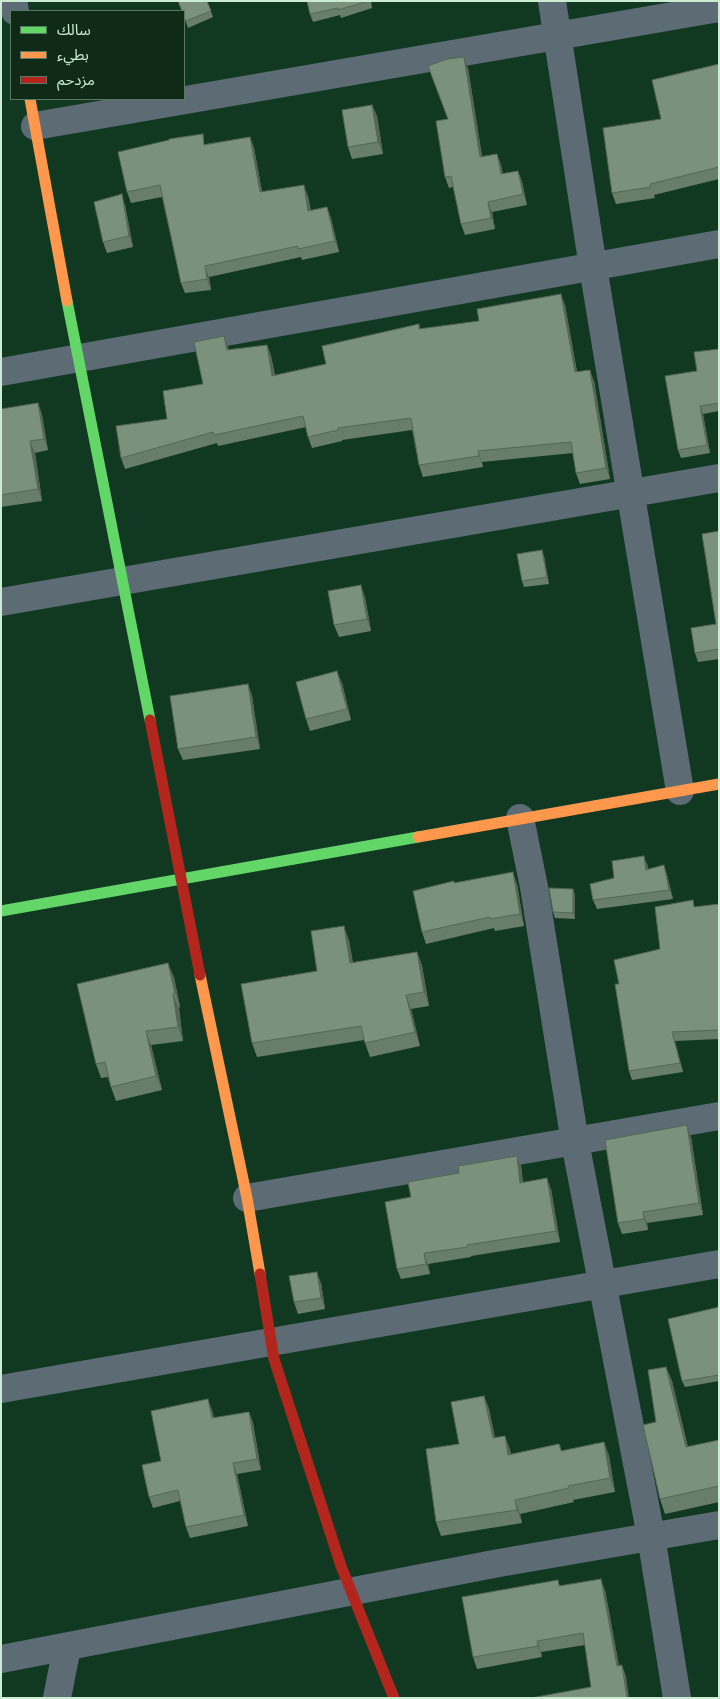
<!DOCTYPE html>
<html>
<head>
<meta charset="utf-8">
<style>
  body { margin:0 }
  #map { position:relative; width:720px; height:1699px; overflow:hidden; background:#113922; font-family:"Roboto Serif","Noto Sans Arabic",serif }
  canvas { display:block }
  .frame { position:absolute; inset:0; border:2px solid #cbecd1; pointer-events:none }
  .legend { position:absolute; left:10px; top:10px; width:175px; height:90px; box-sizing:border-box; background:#0f2a16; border:1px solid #5a7861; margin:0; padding:6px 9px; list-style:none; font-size:15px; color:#cbecd1 }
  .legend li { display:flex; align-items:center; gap:10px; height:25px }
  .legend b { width:25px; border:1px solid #5a7861 }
</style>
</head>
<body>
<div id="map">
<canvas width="720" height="1699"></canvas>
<div class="frame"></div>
<ul class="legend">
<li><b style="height:6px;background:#63d668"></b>سالك</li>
<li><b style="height:6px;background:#ff974d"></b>بطيء</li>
<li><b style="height:6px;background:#b3261e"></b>مزدحم</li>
</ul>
</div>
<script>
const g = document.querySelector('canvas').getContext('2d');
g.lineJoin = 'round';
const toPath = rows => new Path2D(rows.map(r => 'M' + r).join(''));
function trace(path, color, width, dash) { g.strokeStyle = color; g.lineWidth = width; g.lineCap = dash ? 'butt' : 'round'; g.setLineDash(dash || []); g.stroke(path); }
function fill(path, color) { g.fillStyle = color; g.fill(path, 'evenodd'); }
const street = toPath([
  [13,1,15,11],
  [552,1,593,267,680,791],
  [35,126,719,8],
  [1,372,719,244],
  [1,602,719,478],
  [520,818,534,887,575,1142,651,1536,677,1698],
  [247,1198,719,1116],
  [1,1389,719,1264],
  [1,1659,499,1563,719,1525],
  [57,1698,67,1647]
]);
const fast = toPath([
  [67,301,150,720],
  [1,911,418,837]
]);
const slow = toPath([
  [30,99,67,301],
  [418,837,719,784],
  [200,975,247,1198,260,1274]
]);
const jam = toPath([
  [150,720,200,975],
  [260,1274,274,1359,341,1566,394,1698]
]);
const wall = toPath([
  [207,1,213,17,188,28,184,17],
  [307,1,371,1,372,8,341,18,340,15,313,22,310,14],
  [719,64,719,179,654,195,655,198,616,204,612,193,661,119],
  [468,68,482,157,497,154,501,165,503,174,518,171,522,182,527,205,492,212,495,229,465,235,461,224,453,187,449,188,445,177,448,119],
  [372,105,377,116,383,154,352,159,348,147],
  [250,137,254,148,262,192,308,196,311,211,327,207,331,218,339,252,302,260,301,257,209,277,211,290,185,293,181,283,162,197,131,203,127,192,206,144],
  [125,205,133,247,107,253,103,242],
  [565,305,577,372,594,381,610,479,580,484,576,473,573,453,482,462,483,467,423,477,419,465,412,430,342,440,342,441,312,448,308,437,306,427,218,446,217,443,125,469,121,458,167,419,203,384,224,336,229,350,267,345,271,356,275,375,326,364,419,324,420,329,479,321],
  [719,349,719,411,703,414,710,453,681,458,678,450,697,371],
  [38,403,42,415,48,450,35,453,42,501,1,507,1,409],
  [719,531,719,659,698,662,695,653,716,624],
  [542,550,544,556,549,584,524,587,522,581],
  [365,597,371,631,339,637,334,625],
  [342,683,351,720,310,731,306,719],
  [248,684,252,696,260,749,183,760,178,749],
  [664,865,667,875,673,899,597,909,593,900,614,878,648,866,648,869],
  [454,883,517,884,524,926,495,931,494,928,426,944,422,932],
  [573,889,575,895,575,919,555,918,553,912],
  [719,904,719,1039,675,1041,683,1072,632,1080,629,1071,619,984,660,949,695,907],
  [349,940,353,963,417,952,422,966,429,1006,411,1009,420,1046,370,1057,364,1040,257,1057,252,1043,317,971],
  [174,977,180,1007,179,1008,183,1041,151,1045,162,1090,116,1101,111,1087,108,1077,101,1078,96,1064],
  [691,1137,703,1215,647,1223,648,1230,622,1234,618,1223],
  [517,1156,521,1166,523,1182,551,1189,560,1242,471,1256,471,1257,428,1264,430,1274,401,1279,397,1269,411,1197],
  [321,1283,325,1309,298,1314,294,1302],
  [719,1307,719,1381,685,1387,682,1381],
  [666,1367,672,1381,688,1447,719,1440,719,1502,665,1514,660,1499,656,1422],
  [484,1396,489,1409,495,1438,505,1436,510,1450,511,1454,559,1444,562,1451,604,1442,609,1456,615,1492,573,1500,574,1502,520,1514,522,1523,441,1536,436,1522,459,1444],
  [212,1410,214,1418,249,1412,253,1423,261,1470,237,1474,248,1526,190,1538,186,1527,180,1501,153,1508,149,1497,161,1461],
  [558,1580,560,1586,605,1590,619,1666,626,1676,591,1687,585,1645,541,1652,542,1657,477,1669,473,1657]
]);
const shadedWall = toPath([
  [464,57,468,68,484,168,480,157],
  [372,105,377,116,383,154,378,142],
  [250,137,254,148,264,203,260,192],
  [497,154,501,165,505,185,501,174],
  [518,171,522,182,527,205,523,194],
  [304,185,308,196,312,222,308,211],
  [122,194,125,205,133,247,129,236],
  [488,202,492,212,495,229,491,218],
  [327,207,331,218,339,252,335,241],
  [205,266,209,277,211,290,207,279],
  [561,294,565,305,579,383,575,372],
  [224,336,228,347,231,362,227,350],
  [267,345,271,356,276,387,272,376],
  [590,370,594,381,610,479,606,468],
  [38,403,42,415,48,450,44,439],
  [700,406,703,414,710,453,707,445],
  [30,441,35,453,42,501,38,489],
  [478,451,482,462,483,467,479,456],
  [542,550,544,556,549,584,547,577],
  [361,585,365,597,371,631,367,619],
  [337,671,342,683,351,720,347,709],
  [248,684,252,696,260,749,256,737],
  [644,856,648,866,649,879,646,870],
  [664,865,667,875,673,899,669,890],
  [513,872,517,884,524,926,520,914],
  [573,889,575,895,575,919,573,913],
  [344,926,349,940,355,977,350,963],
  [417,952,422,966,429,1006,424,992],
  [168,963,174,977,180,1007,175,993],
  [173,994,179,1008,183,1041,178,1027],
  [406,995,411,1009,420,1046,415,1032],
  [146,1031,151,1045,162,1090,156,1076],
  [672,1032,675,1041,683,1072,680,1063],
  [687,1125,691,1137,703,1215,699,1203],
  [517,1156,521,1166,524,1193,520,1183],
  [547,1178,551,1189,560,1242,556,1231],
  [643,1212,647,1223,648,1230,644,1219],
  [424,1253,428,1264,430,1274,426,1264],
  [317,1272,321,1283,325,1309,321,1298],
  [666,1367,672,1381,691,1462,686,1447],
  [484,1396,489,1409,498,1452,493,1438],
  [208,1399,212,1410,216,1429,212,1418],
  [249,1412,253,1423,261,1470,257,1459],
  [505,1436,510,1450,513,1469,508,1455],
  [604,1442,609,1456,615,1492,610,1478],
  [233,1463,237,1474,248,1526,244,1515],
  [515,1500,520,1514,522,1523,517,1510],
  [601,1579,605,1590,621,1677,617,1666],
  [537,1641,541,1652,542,1657,538,1646],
  [622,1665,626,1676,629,1698,627,1698]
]);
const building = toPath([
  [178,1,207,1,211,11,186,21,184,17,184,11,182,11,178,1],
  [307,1,368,1,338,10,338,8,310,14,307,1],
  [464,57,480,157,497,154,501,174,518,171,523,194,488,202,491,218,461,224,451,176,445,177,436,121,448,119,428,66,447,59,464,57],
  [719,64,719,167,650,184,651,187,612,193,603,128,661,119,652,80,719,64],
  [372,105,378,142,348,147,342,110,372,105],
  [203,134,204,145,250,137,260,192,304,185,308,211,327,207,335,241,298,249,298,246,205,266,207,279,181,283,160,185,127,192,118,152,169,140,169,139,203,134],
  [122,194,129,236,103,242,94,202,122,194],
  [561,294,575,372,590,370,606,468,576,473,571,442,478,451,479,456,419,465,411,418,338,428,338,430,308,437,303,416,214,435,213,432,121,458,116,426,167,419,163,391,203,384,194,342,224,336,227,350,267,345,272,376,326,364,322,346,419,324,419,329,479,321,477,309,561,294],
  [719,349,719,403,700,406,707,445,678,450,665,376,697,371,694,352,719,349],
  [38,403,44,439,30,441,38,489,1,495,1,409,38,403],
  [719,531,719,649,695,653,691,628,716,624,702,534,719,531],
  [542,550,547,577,522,581,517,554,542,550],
  [361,585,367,619,334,625,328,591,361,585],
  [337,671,347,709,306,719,296,682,337,671],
  [248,684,256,737,178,749,170,696,248,684],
  [644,856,646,870,664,865,669,890,593,900,590,884,614,878,612,861,644,856],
  [513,872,520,914,490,919,490,917,422,932,413,891,454,881,454,883,513,872],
  [549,888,573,889,573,913,553,912,549,888],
  [693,900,694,907,719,904,719,1030,672,1032,680,1063,629,1071,615,984,619,984,614,960,660,949,655,907,693,900],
  [344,926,350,963,417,952,424,992,406,995,415,1032,365,1043,361,1026,252,1043,241,984,317,971,311,931,344,926],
  [168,963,175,993,173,994,178,1027,146,1031,156,1076,111,1087,105,1062,96,1064,77,984,168,963],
  [687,1125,699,1203,643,1212,644,1219,618,1223,605,1140,687,1125],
  [517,1156,520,1183,547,1178,556,1231,467,1245,468,1247,424,1253,426,1264,397,1269,385,1202,411,1197,408,1182,459,1173,458,1166,517,1156],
  [317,1272,321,1298,294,1302,289,1276,317,1272],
  [719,1307,719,1375,682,1381,668,1319,719,1307],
  [666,1367,686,1447,719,1440,719,1486,660,1499,643,1425,656,1422,648,1370,666,1367],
  [484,1396,493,1438,505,1436,508,1455,559,1444,561,1451,604,1442,610,1478,568,1486,569,1488,515,1500,517,1510,436,1522,426,1449,459,1444,451,1402,484,1396],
  [208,1399,212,1418,249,1412,257,1459,233,1463,244,1515,186,1527,178,1490,149,1497,142,1465,161,1461,151,1411,208,1399],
  [601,1579,617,1666,622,1665,627,1698,531,1698,591,1687,583,1633,537,1641,538,1646,473,1657,462,1597,558,1580,559,1586,601,1579]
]);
trace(street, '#5c6b74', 28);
trace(fast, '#63d668', 11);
trace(slow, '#ff974d', 11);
trace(jam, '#b3261e', 11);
fill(wall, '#697e6a');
fill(shadedWall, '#556656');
fill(building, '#7a927b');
trace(building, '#556656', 1);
</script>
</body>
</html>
